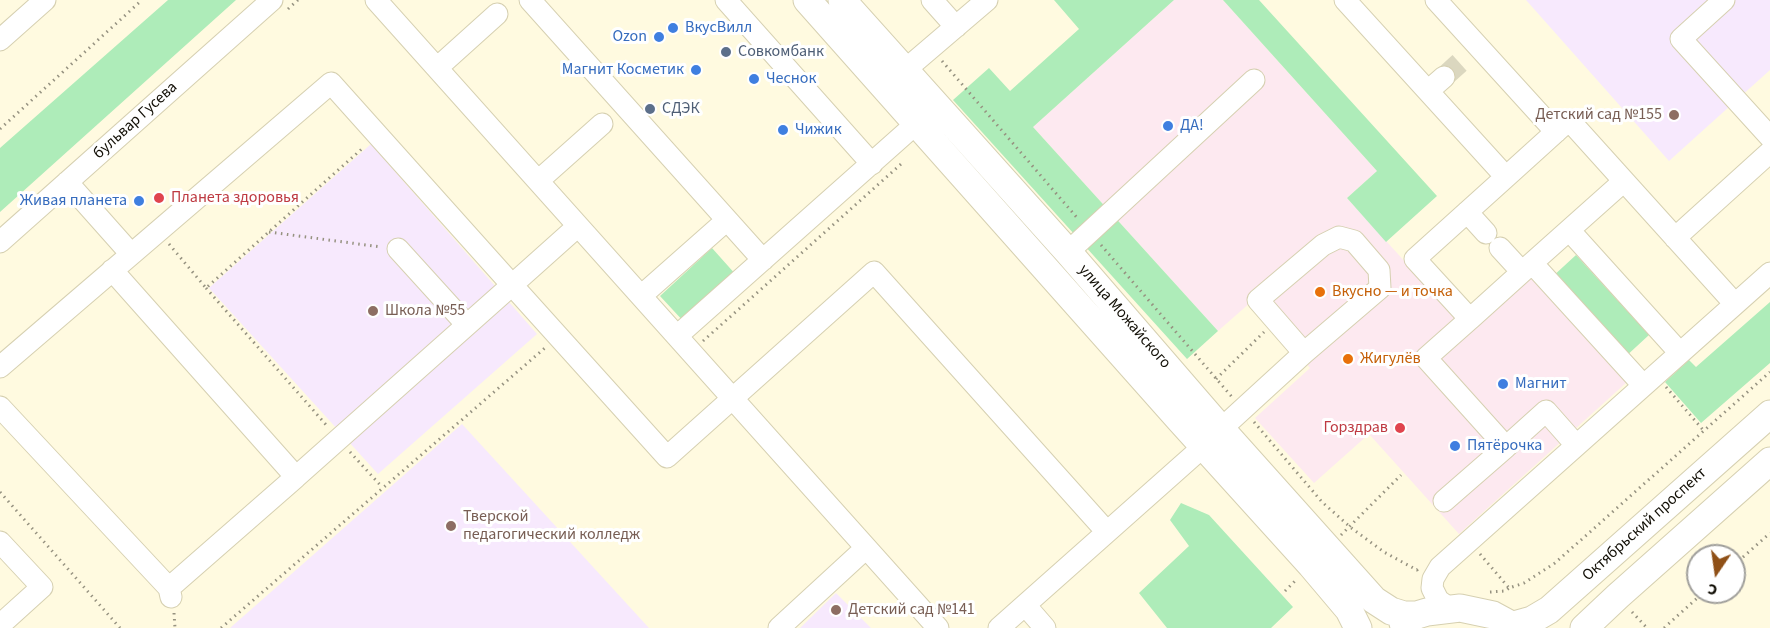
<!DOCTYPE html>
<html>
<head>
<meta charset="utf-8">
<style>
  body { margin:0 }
  #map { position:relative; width:1770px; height:628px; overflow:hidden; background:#fffae0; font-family:"Source Sans 3",sans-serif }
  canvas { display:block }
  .north { position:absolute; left:1686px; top:544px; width:60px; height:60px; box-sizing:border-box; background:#fff; border:2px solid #a09f9b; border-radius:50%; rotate:193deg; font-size:16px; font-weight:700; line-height:24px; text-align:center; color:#110e05 }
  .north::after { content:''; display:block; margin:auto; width:21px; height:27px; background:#8f5017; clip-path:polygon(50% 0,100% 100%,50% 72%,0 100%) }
</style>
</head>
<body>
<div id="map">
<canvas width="1770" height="628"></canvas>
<div class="north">С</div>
</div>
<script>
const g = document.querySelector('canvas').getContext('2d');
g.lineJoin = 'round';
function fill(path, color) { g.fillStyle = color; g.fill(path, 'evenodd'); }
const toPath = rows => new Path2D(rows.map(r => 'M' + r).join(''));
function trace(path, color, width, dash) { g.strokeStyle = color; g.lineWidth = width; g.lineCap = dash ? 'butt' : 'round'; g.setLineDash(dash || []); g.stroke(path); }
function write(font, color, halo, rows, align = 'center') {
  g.font = font + ' "Source Sans 3",sans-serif'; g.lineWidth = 6; g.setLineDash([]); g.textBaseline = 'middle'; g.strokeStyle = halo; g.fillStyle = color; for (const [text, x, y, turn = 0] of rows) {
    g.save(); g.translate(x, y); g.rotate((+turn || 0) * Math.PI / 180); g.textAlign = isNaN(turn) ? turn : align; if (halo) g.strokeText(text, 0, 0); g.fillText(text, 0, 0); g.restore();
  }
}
const commercial = toPath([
  [1174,0,1223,0,1377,171,1347,198,1468,331,1530,275,1627,382,1459,534,1369,434,1314,483,1255,418,1310,368,1251,302,1218,331,1033,127]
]);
const education = toPath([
  [1526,0,1770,0,1770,70,1669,161],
  [371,144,537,334,378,474,209,288],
  [462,424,649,628,230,628],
  [836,593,871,628,800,628]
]);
const green = toPath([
  [168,0,236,0,0,212,0,148],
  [1054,0,1174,0,1033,127,1218,331,1187,359,953,100,989,68,1010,91,1079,29],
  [1223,0,1259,0,1437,196,1386,242,1347,198,1377,171],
  [712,248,737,276,685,323,660,296],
  [1576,255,1649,335,1624,358,1551,278],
  [1770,302,1770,363,1701,423,1665,382,1689,360,1696,367],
  [1181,503,1209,515,1293,607,1271,628,1167,628,1139,593,1189,546,1170,520]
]);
const minorTunnel = toPath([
  [1444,77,1465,58]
]);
const path = toPath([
  [288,9,298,0],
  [942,61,1079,220],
  [0,129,142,0],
  [269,232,381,247],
  [169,244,206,288,364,147],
  [1101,245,1232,397],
  [206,288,328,427],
  [703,341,901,164],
  [1216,379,1264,332],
  [1666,387,1704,431],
  [1254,422,1322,502,1350,527,1384,552,1417,570,1419,568],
  [350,452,382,487],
  [0,492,120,628],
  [1341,535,1401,475],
  [1480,554,1509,588,1524,583,1555,563,1770,372],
  [1734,565,1770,533],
  [1285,591,1296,580],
  [1490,592,1505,591,1509,588],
  [1632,612,1647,628],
  [174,613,175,628],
  [221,628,546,347],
  [1664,628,1704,592]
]);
const minor = toPath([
  [376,0,938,628],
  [530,0,763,260],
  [726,0,872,164],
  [932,0,956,27],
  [1345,0,1506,177,1415,259,1470,319,1532,263,1643,385],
  [1436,0,1556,132],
  [1724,0,1681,39,1770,137],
  [0,40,45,0],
  [437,68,497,14],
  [905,70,987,0],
  [1428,91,1444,77],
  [1506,177,1569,120,1624,181,1532,263],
  [538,181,602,124],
  [1624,181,1735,304],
  [67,182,131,254],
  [1467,212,1486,233],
  [1569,230,1680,353],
  [1675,238,1770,152],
  [0,242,272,0],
  [1500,248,1522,272],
  [398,249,467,325,512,285,667,457,874,272,1107,532],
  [1068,252,1254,80],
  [112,270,296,477,169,588],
  [641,296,727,220],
  [1470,319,1426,358,1506,447,1546,411,1576,445],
  [677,336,927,114],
  [0,367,331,83,512,285,578,226],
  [0,407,169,588,171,597],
  [1221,429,1304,353,1380,288,1379,270,1354,241,1339,237,1323,245,1258,300,1304,353],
  [296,477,467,325],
  [1444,501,1506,447],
  [0,542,42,587,0,625],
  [1025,605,1045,628],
  [1449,608,1438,600,1432,588,1433,579,1440,567,1770,273],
  [779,628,866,548],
  [999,628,1204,446]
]);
const major = toPath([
  [807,0,1179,419,1311,565,1349,610,1358,628],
  [842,0,1068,252,1221,429,1374,600,1391,611,1404,615,1417,615],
  [1403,623,1417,615,1427,612,1460,608,1493,615,1517,628],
  [1514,625,1532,620,1549,610,1770,414],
  [1584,628,1618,596,1770,461]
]);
const markers = [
  [673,28,6,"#3f7fe0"],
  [659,37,6,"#3f7fe0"],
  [726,52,6,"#5c6f8a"],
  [696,70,6,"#3f7fe0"],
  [754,79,6,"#3f7fe0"],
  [650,109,6,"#5c6f8a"],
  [1674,115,6,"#8d6e63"],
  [1168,126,6,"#3f7fe0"],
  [783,130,6,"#3f7fe0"],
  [159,198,6,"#e0444e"],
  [139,201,6,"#3f7fe0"],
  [1320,292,6,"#e8710a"],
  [373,311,6,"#8d6e63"],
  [1348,359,6,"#e8710a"],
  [1503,384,6,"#3f7fe0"],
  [1400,428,6,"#e0444e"],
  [1455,446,6,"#3f7fe0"],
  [451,526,6,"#8d6e63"],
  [836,610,6,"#8d6e63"]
];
const shopNames = [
  ["ВкусВилл",685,28],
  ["Ozon",647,37,"right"],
  ["Магнит Косметик",684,70,"right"],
  ["Чеснок",766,79],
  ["ДА!",1180,126],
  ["Чижик",795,130],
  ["Живая планета",127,201,"right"],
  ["Магнит",1515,384],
  ["Пятёрочка",1467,446]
];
const serviceNames = [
  ["Совкомбанк",738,52],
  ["СДЭК",662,109]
];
const educationNames = [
  ["Детский сад №155",1662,115,"right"],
  ["Школа №55",385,311],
  ["Тверской",463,517],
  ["педагогический колледж",463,535],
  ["Детский сад №141",848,610]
];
const streetNames = [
  ["бульвар Гусева",136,121,-42],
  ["улица Можайского",1124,317,49],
  ["Октябрьский проспект",1645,525,-42]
];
const healthNames = [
  ["Планета здоровья",171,198],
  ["Горздрав",1388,428,"right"]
];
const foodNames = [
  ["Вкусно — и точка",1332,292],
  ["Жигулёв",1360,359]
];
fill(commercial, '#fde9f0');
fill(education, '#f7e9fd');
fill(green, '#aeecb9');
trace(minorTunnel, '#dbd7bf', 21, [21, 10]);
trace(minor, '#d6d0b1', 23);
trace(major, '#d6d0b1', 29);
trace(path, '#969280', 3, [1.5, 4.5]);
trace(minor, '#fff', 21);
trace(major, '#fff', 27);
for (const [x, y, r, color] of markers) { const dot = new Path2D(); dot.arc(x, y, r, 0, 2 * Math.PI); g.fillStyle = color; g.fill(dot); trace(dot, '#fff', 2); }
write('16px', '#366cbe', '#fff', shopNames, 'left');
write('16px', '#4e5e75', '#fff', serviceNames, 'left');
write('16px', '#785e54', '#fff', educationNames, 'left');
write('16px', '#110e05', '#fff', streetNames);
write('16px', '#be3a42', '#fff', healthNames, 'left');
write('16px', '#c56008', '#fff', foodNames, 'left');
</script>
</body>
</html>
